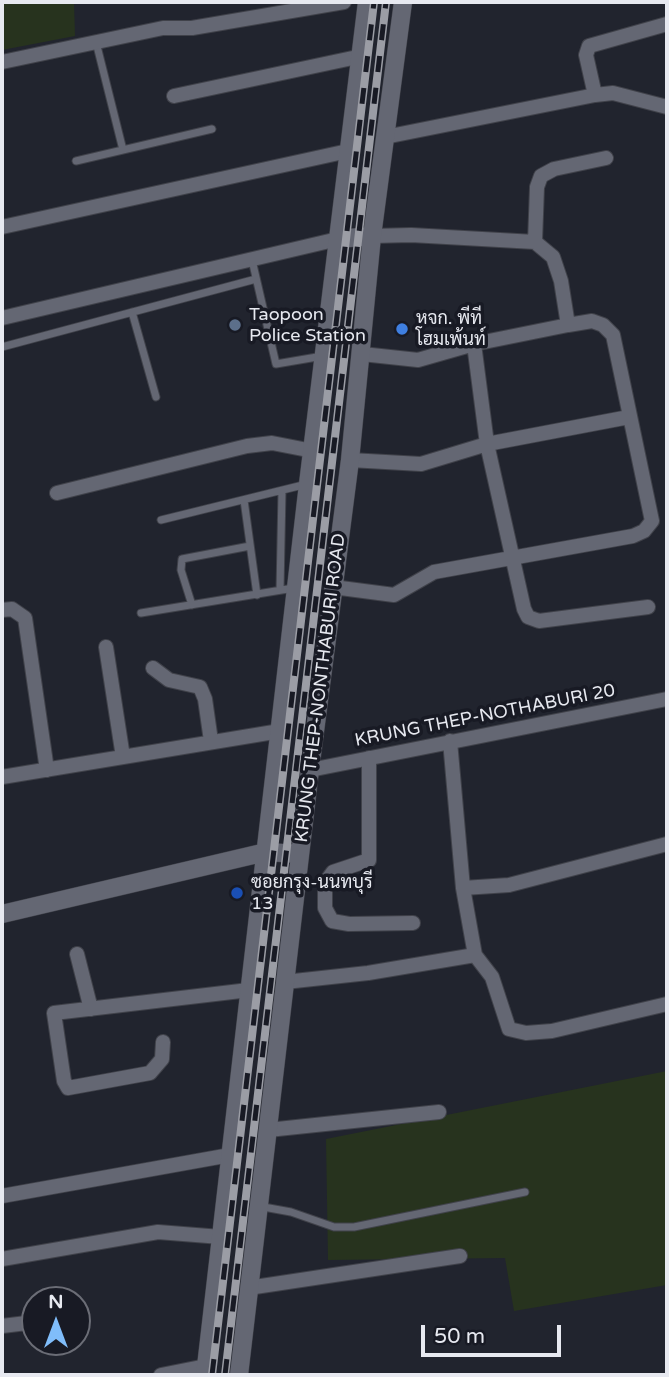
<!DOCTYPE html>
<html>
<head>
<meta charset="utf-8">
<style>
  body { margin:0 }
  #map { position:relative; width:669px; height:1377px; overflow:hidden; background:#21242e; font-family:"Varela Round",sans-serif }
  canvas { display:block }
  .frame { position:absolute; inset:0; border:4px solid #e7e9f0; pointer-events:none }
  .north { position:absolute; left:21px; top:1286px; width:70px; height:70px; box-sizing:border-box; background:#181a24; border:2px solid #6b6d76; border-radius:50%; rotate:0deg; font-size:19px; font-weight:700; line-height:28px; text-align:center; color:#e7e9f0 }
  .north::after { content:''; display:block; margin:auto; width:24px; height:32px; background:#80bdfa; clip-path:polygon(50% 0,100% 100%,50% 72%,0 100%) }
  .scale { position:absolute; left:421px; top:1325px; width:140px; height:32px; box-sizing:border-box; border:4px solid #e7e9f0; border-top:0; padding-left:9px; font-size:21px; line-height:24px; white-space:nowrap; color:#e7e9f0; -webkit-text-stroke:5px #181a24; paint-order:stroke }
</style>
</head>
<body>
<div id="map">
<canvas width="669" height="1377"></canvas>
<div class="frame"></div>
<div class="north">N</div>
<div class="scale">50 m</div>
</div>
<script>
const g = document.querySelector('canvas').getContext('2d');
g.lineJoin = 'round';
function fill(path, color) { g.fillStyle = color; g.fill(path, 'evenodd'); }
const toPath = rows => new Path2D(rows.map(r => 'M' + r).join(''));
function trace(path, color, width, dash) { g.strokeStyle = color; g.lineWidth = width; g.lineCap = dash ? 'butt' : 'round'; g.setLineDash(dash || []); g.stroke(path); }
function write(font, color, halo, rows, align = 'center') {
  g.font = font + ' "Varela Round",Sarabun,sans-serif'; g.lineWidth = 7; g.setLineDash([]); g.textBaseline = 'middle'; g.strokeStyle = halo; g.fillStyle = color; for (const [text, x, y, turn = 0] of rows) {
    g.save(); g.translate(x, y); g.rotate((+turn || 0) * Math.PI / 180); g.textAlign = isNaN(turn) ? turn : align; if (halo) g.strokeText(text, 0, 0); g.fillText(text, 0, 0); g.restore();
  }
}
const green = toPath([
  [2,2,74,2,75,36,2,50],
  [667,1071,667,1285,514,1311,505,1258,328,1260,326,1139]
]);
const lane = toPath([
  [96,42,123,150],
  [76,161,212,129],
  [252,260,276,364,323,356],
  [132,312,156,397],
  [2,347,256,279],
  [244,500,257,595],
  [161,520,307,484],
  [280,590,282,491],
  [192,605,181,570,182,559,250,546],
  [141,613,294,588],
  [258,1206,291,1212,334,1227,354,1227,525,1192]
]);
const street = toPath([
  [2,62,163,28,192,28,344,2],
  [595,95,586,55,589,46,667,24],
  [174,96,362,56],
  [385,137,595,95,613,93,667,107],
  [2,227,348,151],
  [372,236,411,235,535,242,553,257,561,281,568,325],
  [535,242,537,187,541,176,554,169,606,158],
  [2,318,338,239],
  [474,344,487,444,524,609,528,617,539,621,648,607],
  [350,460,421,464,487,444,629,417],
  [57,493,247,446,272,443,313,451],
  [333,587,394,595,434,572,633,536,644,531,652,521,613,335,603,325,592,321,568,325,474,344,418,360,362,354],
  [2,610,12,609,25,618,47,770],
  [106,647,123,757],
  [153,668,169,680,200,687,205,699,211,741],
  [450,741,463,888,475,955,492,977,509,1029,526,1033,552,1031,667,1004],
  [369,758,369,860,333,872,325,883,325,908,332,921,349,924,413,923],
  [310,770,667,699],
  [2,777,280,731],
  [463,888,509,885,667,844],
  [77,954,91,1009],
  [285,982,368,973,475,955],
  [163,1042,162,1059,150,1073,68,1088,64,1081,54,1013,249,990],
  [268,1130,439,1112],
  [2,1196,230,1155],
  [2,1259,158,1232,221,1237],
  [248,1288,460,1256],
  [2,1326,35,1322],
  [161,1375,206,1366]
]);
const secondary = toPath([
  [338,239,372,236],
  [2,914,266,852,300,854],
  [205,1375,308,484,367,2],
  [239,1375,310,770,350,460,372,236,403,2]
]);
const rail = toPath([
  [212,1375,374,2],
  [225,1375,386,2]
]);
const markers = [
  [235,325,7,"#5c6f8a"],
  [402,329,7,"#3f7fe0"],
  [237,893,7,"#1a4fb4"]
];
const poiNames = [
  ["Taopoon",249,315],
  ["Police Station",249,336],
  ["หจก. พีที",416,319],
  ["โฮมเพ้นท์",416,340],
  ["ซอยกรุง-นนทบุรี",251,883],
  ["13",251,904]
];
const streetNames = [
  ["KRUNG THEP-NONTHABURI ROAD",321,688,-83],
  ["KRUNG THEP-NOTHABURI 20",485,716,-11]
];
fill(green, '#27331e');
trace(lane, '#40424a', 9);
trace(street, '#40424a', 16);
trace(secondary, '#40424a', 19);
trace(lane, '#646773', 7);
trace(street, '#646773', 14);
trace(secondary, '#646773', 18);
trace(rail, '#9b9da5', 8);
trace(rail, '#181a24', 5, [16]);
for (const [x, y, r, color] of markers) { const dot = new Path2D(); dot.arc(x, y, r, 0, 2 * Math.PI); g.fillStyle = color; g.fill(dot); trace(dot, '#181a24', 2.5); }
write('18px', '#e7e9f0', '#181a24', poiNames, 'left');
write('18px', '#e7e9f0', '#181a24', streetNames);
</script>
</body>
</html>
